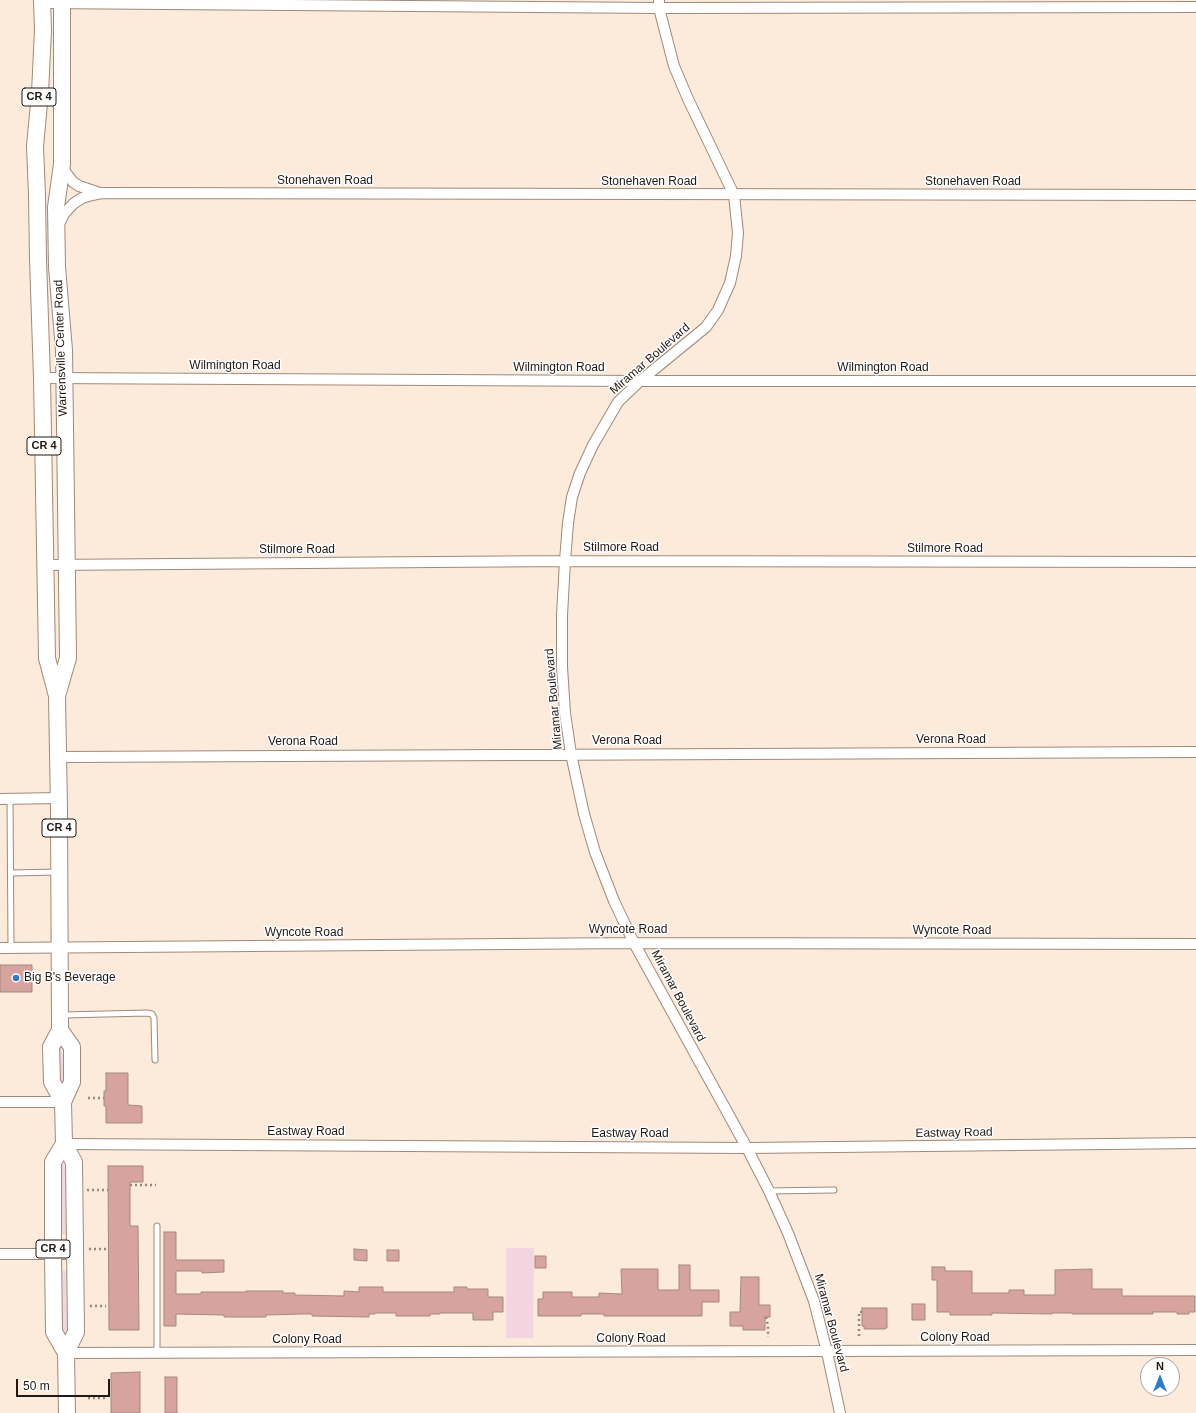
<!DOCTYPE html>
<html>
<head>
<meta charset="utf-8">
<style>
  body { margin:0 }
  #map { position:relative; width:1196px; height:1413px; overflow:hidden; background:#fceadb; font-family:Helvetica,sans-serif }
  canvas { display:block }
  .north { position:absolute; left:1140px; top:1357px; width:40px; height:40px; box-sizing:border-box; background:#fff; border:1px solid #a6a3a0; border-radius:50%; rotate:0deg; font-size:11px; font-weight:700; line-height:16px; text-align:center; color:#201812 }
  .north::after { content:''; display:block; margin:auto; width:14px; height:18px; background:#2a7dcc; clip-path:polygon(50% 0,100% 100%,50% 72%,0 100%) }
  .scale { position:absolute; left:16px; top:1379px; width:94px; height:18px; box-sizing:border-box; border:2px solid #201812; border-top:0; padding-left:5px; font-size:12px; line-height:14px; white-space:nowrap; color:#201812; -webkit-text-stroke:3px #fff; paint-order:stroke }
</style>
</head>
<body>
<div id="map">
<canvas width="1196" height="1413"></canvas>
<div class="north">N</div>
<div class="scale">50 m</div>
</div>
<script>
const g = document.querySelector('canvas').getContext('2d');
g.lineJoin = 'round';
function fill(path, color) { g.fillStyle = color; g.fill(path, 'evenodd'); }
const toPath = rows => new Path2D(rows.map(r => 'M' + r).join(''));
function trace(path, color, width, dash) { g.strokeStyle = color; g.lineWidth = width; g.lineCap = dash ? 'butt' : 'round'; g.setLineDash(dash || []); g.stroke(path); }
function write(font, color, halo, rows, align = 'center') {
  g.font = font + ' Helvetica,sans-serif'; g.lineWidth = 3; g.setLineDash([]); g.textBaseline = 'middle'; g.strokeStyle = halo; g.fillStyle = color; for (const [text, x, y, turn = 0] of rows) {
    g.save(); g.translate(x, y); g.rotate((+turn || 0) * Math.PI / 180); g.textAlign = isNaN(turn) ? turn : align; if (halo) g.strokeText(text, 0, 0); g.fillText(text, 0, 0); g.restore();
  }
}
const green = toPath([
  [59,1046,61,1047,64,1064,64,1081,63,1082,59,1081],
  [62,1163,65,1165,66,1233,64,1235,61,1233,60,1165],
  [506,1248,534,1248,533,1338,506,1338],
  [64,1270,66,1272,67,1332,64,1334,62,1332,62,1272]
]);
const building = toPath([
  [0,965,32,965,32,992,0,992,0,965],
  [106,1073,128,1073,128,1105,142,1106,142,1123,106,1123,106,1106,104,1106,104,1091,106,1091,106,1073],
  [108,1166,143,1166,143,1182,130,1182,130,1226,138,1226,139,1330,109,1330,108,1166],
  [164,1232,176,1232,176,1260,224,1260,224,1272,202,1273,202,1271,176,1271,176,1294,201,1294,201,1292,246,1292,246,1291,283,1291,283,1293,295,1293,295,1295,344,1296,344,1291,359,1292,359,1287,383,1287,383,1292,454,1292,454,1287,467,1287,467,1289,488,1289,488,1297,503,1297,503,1312,493,1312,493,1320,473,1320,473,1313,440,1313,440,1314,430,1314,430,1316,396,1316,396,1313,375,1313,375,1314,369,1314,369,1317,312,1316,312,1314,302,1314,266,1315,266,1317,224,1317,224,1315,176,1314,176,1326,164,1326,164,1232],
  [354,1249,367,1250,367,1261,354,1260,354,1249],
  [387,1250,399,1250,399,1261,387,1261,387,1250],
  [535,1256,546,1256,546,1268,535,1268,535,1256],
  [679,1265,690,1265,690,1290,719,1290,719,1302,702,1302,702,1316,604,1316,604,1314,581,1314,581,1316,538,1316,538,1299,543,1299,543,1292,572,1292,572,1297,599,1297,599,1293,622,1294,621,1269,658,1269,658,1290,679,1290,679,1265],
  [932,1267,945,1267,945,1271,972,1271,972,1293,1009,1293,1009,1290,1024,1290,1024,1295,1055,1295,1055,1270,1092,1269,1092,1289,1122,1289,1122,1296,1195,1296,1195,1312,1189,1312,1189,1314,1177,1314,1177,1312,1153,1312,1153,1314,1072,1314,1072,1313,1052,1313,1052,1314,992,1313,992,1315,950,1315,950,1312,937,1312,937,1280,932,1280,932,1267],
  [741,1277,759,1277,759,1305,770,1305,770,1317,765,1317,765,1330,743,1330,743,1326,730,1326,730,1312,740,1312,741,1277],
  [912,1304,925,1304,925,1320,912,1320,912,1304],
  [862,1308,887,1308,887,1328,885,1328,885,1329,864,1329,864,1326,862,1326,862,1308],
  [140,1372,140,1413,111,1413,111,1373,140,1372],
  [165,1377,177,1377,177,1413,165,1413,165,1377]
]);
const path = toPath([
  [88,1098,104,1098],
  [130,1185,156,1185],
  [87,1190,108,1190],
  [89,1249,108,1249],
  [90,1306,106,1306],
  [766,1317,768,1326,768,1337],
  [859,1336,859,1312,862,1312],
  [88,1398,108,1398]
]);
const service = toPath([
  [10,799,11,948],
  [11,873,58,872],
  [63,1015,147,1013,152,1014,154,1018,155,1060],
  [769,1191,834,1190],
  [157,1226,157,1353]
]);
const minor = toPath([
  [659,0,659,8,674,66,688,99,734,195,738,233,736,256,730,283,718,310,706,327,640,381,618,402,593,445,580,473,572,497,568,523,565,561,562,615,562,667,565,713,571,754,584,814,595,852,614,901,634,943,747,1148,769,1191,788,1233,814,1301,827,1352,840,1413],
  [42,3,659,8,1196,7],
  [62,165,66,173,73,182,79,186,100,193],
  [58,226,64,214,73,204,82,198,92,195,102,193,1196,195],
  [42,378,640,381,1196,381],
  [46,565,565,561,1196,562],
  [58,757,1196,752],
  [0,799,59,798],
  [0,948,634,943,1196,944],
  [0,1102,63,1102],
  [64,1144,747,1148,1196,1143],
  [0,1254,75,1254],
  [66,1353,1196,1350]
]);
const primary = toPath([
  [42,0,43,30,40,93,35,146,37,195,38,259,42,378,47,658,57,696,59,810,60,1030,51,1047,52,1082,63,1102,64,1144,74,1162,76,1332,66,1353,67,1413],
  [57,696,68,658,64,350,57,267,56,207,62,164,62,0],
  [60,1030,72,1047,72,1082,63,1102],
  [64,1144,53,1162,53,1254,54,1332,66,1353]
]);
const markers = [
  [16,978,4,"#2a7dcc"]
];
const shields = [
  [39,97,34],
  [44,446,34],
  [59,828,34],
  [53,1249,34]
];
const shieldNames = [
  ["CR 4",39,97],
  ["CR 4",44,446],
  ["CR 4",59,828],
  ["CR 4",53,1249]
];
const streetNames = [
  ["Stonehaven Road",325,181],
  ["Stonehaven Road",649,182],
  ["Stonehaven Road",973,182],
  ["Warrensville Center Road",61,348,-92],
  ["Miramar Boulevard",650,359,-41],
  ["Wilmington Road",235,366],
  ["Wilmington Road",559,368],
  ["Wilmington Road",883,368],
  ["Stilmore Road",621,548],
  ["Stilmore Road",945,549],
  ["Stilmore Road",297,550],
  ["Miramar Boulevard",554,699,-95],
  ["Verona Road",951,740],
  ["Verona Road",627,741],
  ["Verona Road",303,742],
  ["Wyncote Road",628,930],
  ["Wyncote Road",952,931],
  ["Wyncote Road",304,933],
  ["Miramar Boulevard",678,996,62],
  ["Eastway Road",306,1132],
  ["Eastway Road",954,1133,-1],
  ["Eastway Road",630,1134],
  ["Miramar Boulevard",831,1323,75],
  ["Colony Road",955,1338],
  ["Colony Road",631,1339],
  ["Colony Road",307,1340]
];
const poiNames = [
  ["Big B's Beverage",24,978]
];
fill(green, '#f3d4df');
fill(building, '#d6a49d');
trace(building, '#a48783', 1);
trace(service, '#9e8a78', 7);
trace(minor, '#9e8a78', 12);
trace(primary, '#9e8a78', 18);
trace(path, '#93867b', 2.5, [2, 3]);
trace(service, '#fff', 5);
trace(minor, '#fff', 10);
trace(primary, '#fff', 16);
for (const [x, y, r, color] of markers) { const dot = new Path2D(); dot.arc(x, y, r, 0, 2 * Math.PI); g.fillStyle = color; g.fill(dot); trace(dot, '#fff', 1.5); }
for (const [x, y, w] of shields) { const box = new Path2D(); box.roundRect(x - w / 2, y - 9, w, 18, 3); g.fillStyle = '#fff'; g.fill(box); trace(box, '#201812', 1); }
write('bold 11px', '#201812', null, shieldNames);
write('12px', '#201812', '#fff', streetNames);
write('12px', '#201812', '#fff', poiNames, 'left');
</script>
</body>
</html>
